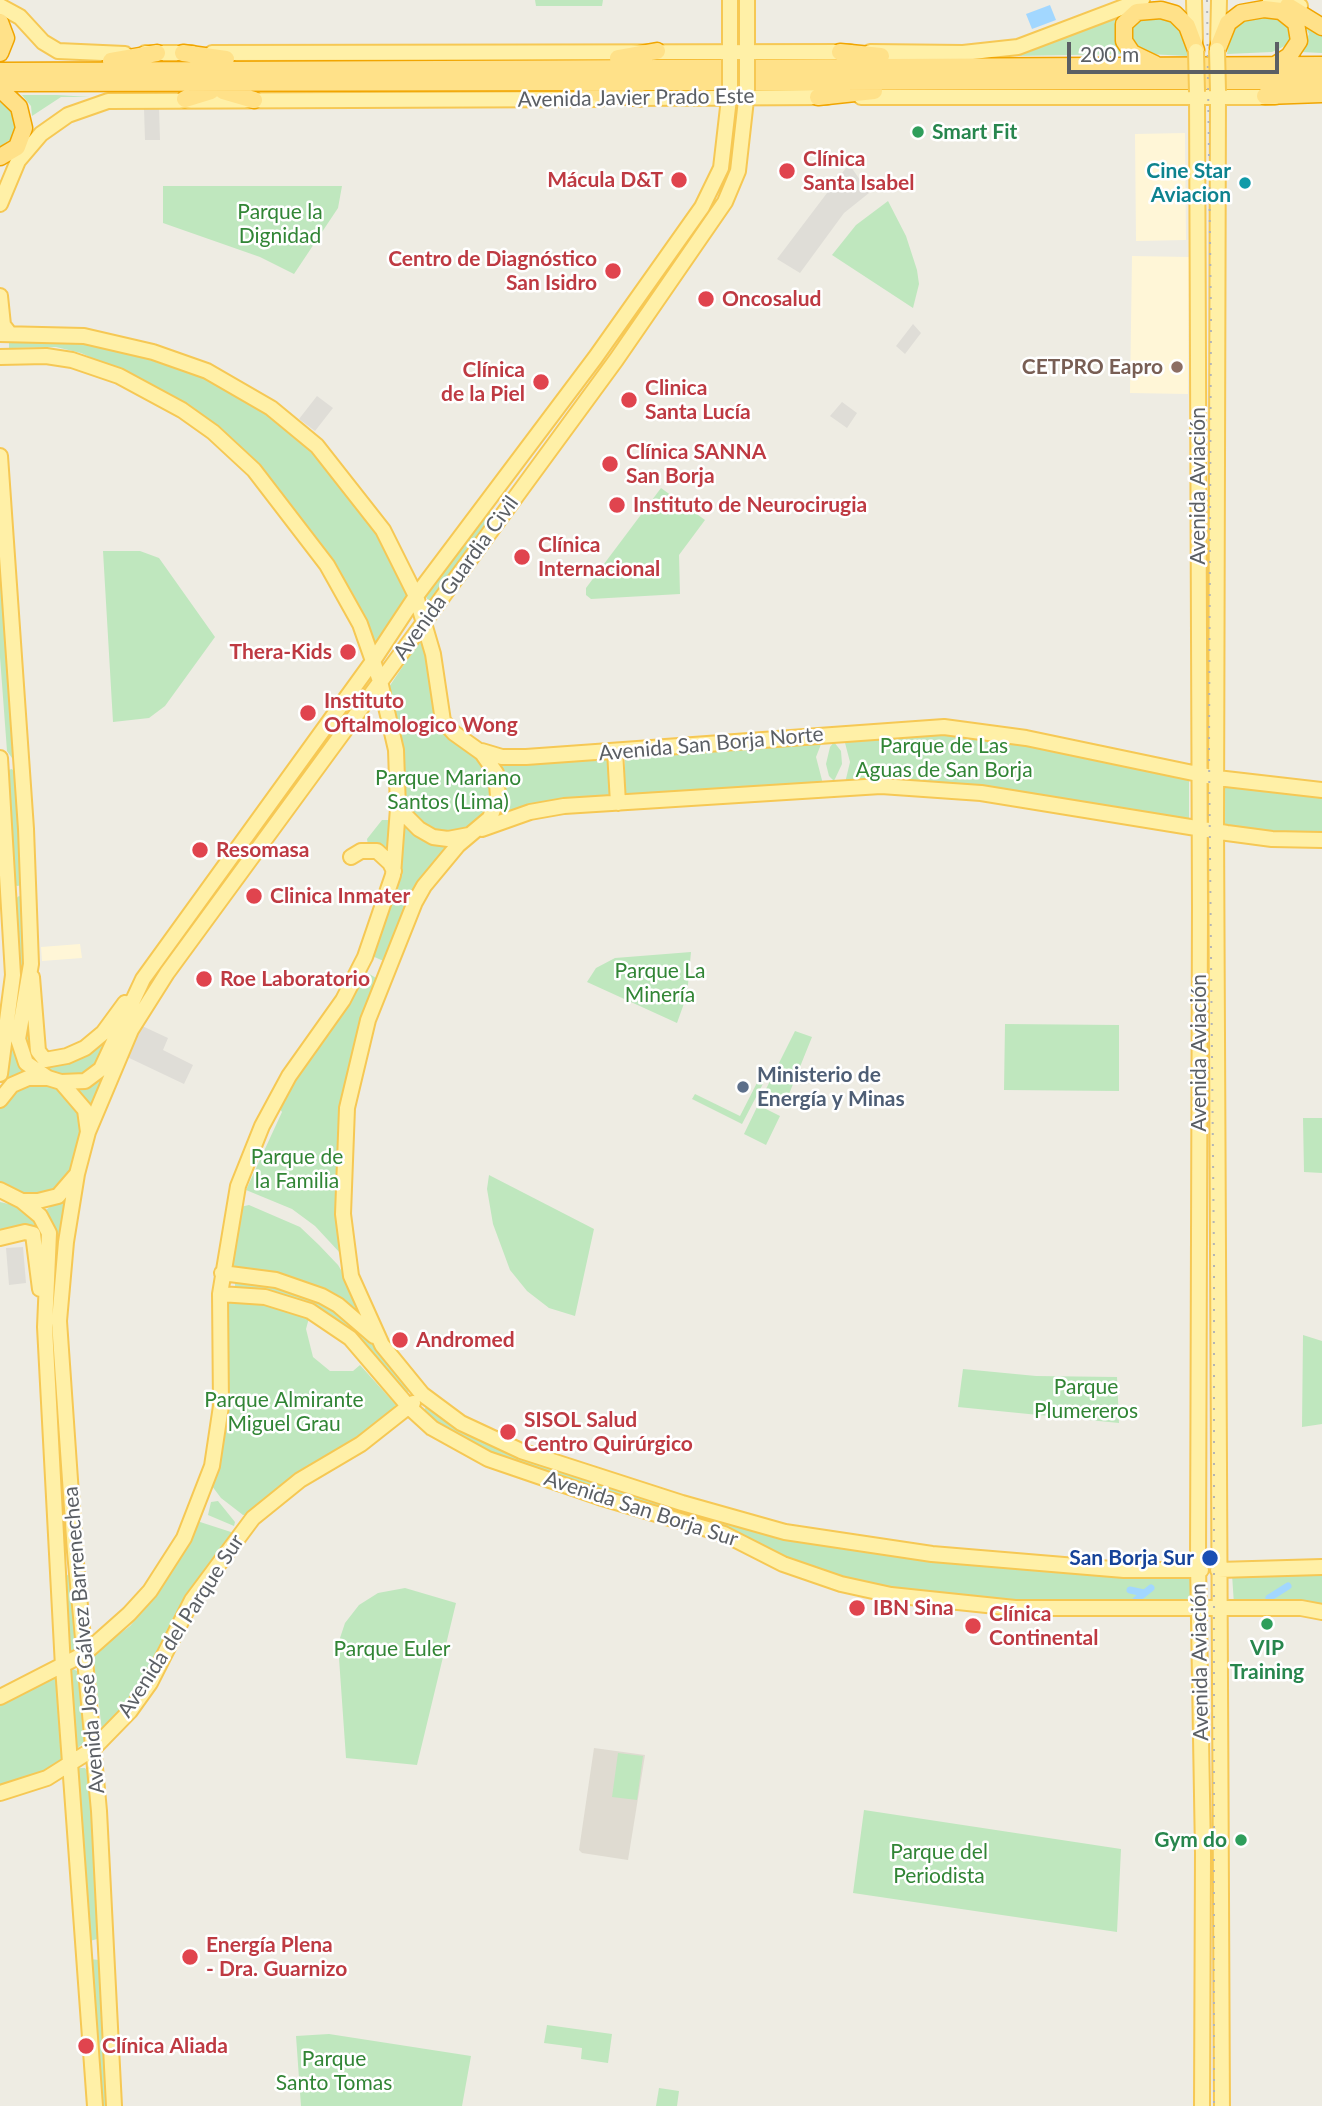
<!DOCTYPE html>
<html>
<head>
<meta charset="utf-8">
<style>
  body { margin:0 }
  #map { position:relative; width:1322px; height:2106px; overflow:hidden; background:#eeece3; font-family:Lato,sans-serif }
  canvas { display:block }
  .scale { position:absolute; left:1067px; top:42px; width:212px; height:32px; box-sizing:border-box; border:4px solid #5b5f64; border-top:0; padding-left:9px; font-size:21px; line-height:24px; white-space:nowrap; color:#5b5f64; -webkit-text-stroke:5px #fff; paint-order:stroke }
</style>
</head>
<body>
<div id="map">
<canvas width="1322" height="2106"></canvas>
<div class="scale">200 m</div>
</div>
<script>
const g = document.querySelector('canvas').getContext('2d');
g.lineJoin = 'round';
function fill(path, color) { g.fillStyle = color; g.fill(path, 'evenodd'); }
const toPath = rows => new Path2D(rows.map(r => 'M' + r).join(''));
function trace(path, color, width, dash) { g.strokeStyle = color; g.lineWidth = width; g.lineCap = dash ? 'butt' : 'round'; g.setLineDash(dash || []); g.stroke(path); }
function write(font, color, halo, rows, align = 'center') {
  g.font = font + ' Lato,sans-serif'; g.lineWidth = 5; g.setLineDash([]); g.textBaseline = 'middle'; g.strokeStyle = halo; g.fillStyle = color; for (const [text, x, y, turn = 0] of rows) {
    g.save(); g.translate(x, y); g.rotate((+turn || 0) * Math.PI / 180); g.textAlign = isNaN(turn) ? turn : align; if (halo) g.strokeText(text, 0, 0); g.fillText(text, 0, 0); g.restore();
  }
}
const commercial = toPath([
  [1185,133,1186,240,1136,241,1135,134],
  [1132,256,1189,257,1188,394,1130,393],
  [80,944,82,958,42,961,41,947]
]);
const industrial = toPath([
  [144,108,159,108,160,140,145,140],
  [849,164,869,193,844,213,800,273,777,259],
  [913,324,921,333,905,354,896,346],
  [317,396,333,408,315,431,299,419],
  [842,402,857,413,847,428,830,416],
  [140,1025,168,1038,163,1050,193,1065,184,1084,125,1056],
  [23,1247,26,1283,9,1285,6,1248]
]);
const education = toPath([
  [594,1748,645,1755,628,1860,582,1853,579,1850]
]);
const green = toPath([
  [535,0,603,0,602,6,536,6],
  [1129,11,1126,54,1014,56,1075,33],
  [1258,14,1289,21,1292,36,1289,44,1272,52,1227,54,1231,32,1237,24],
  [1167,15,1180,26,1188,56,1147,54,1130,44,1127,28,1134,19],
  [1301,19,1322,33,1322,53,1301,52,1309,34],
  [22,95,57,95,90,97,61,97,32,116,31,106],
  [0,96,11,105,18,124,15,136,0,147],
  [163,186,342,186,338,208,294,274,260,257,163,223],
  [888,201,906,236,917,270,919,284,913,308,832,255,856,225],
  [9,341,91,341,128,350,204,376,282,421,320,456,368,517,412,597,376,651,267,479,163,395,108,365,81,353,56,347,9,348],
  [661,488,705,520,679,555,680,594,591,599,586,595,586,588],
  [488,507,496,514,431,606,425,595],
  [0,538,15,757,12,758,7,751,0,657],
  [103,551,140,551,159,558,215,637,165,706,149,718,113,722],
  [423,636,437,723,487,767,493,788,489,809,469,829,448,834,427,828,408,806,387,690],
  [948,732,1025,743,1189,779,1189,822,845,783,850,762,844,739],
  [823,739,816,757,823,784,624,796,625,754],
  [834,742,841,751,842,764,834,781,829,776,826,764,830,747],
  [609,757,611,798,498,817,505,795,504,781,496,760],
  [12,769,16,774,23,885,17,886,14,883,4,779,8,770],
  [1225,787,1322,794,1322,834,1274,832,1223,825],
  [404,819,453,844,412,892,386,962,372,956],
  [382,820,391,820,388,854,368,845,367,839],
  [19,896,26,899,24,976,14,1050,19,1064,28,1074,2,1087,10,1036,14,900],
  [185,928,189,933,92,1114,89,1104,74,1087,91,1085,98,1081,145,986],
  [691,952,687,995,677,1023,587,982,596,968,615,958],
  [366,972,376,978,356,1039,338,1131,335,1214,341,1254,315,1226,292,1209,246,1190,282,1112,278,1106,290,1085],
  [24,1016,32,1020,42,1061,111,1032,100,1061,85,1076,66,1078,38,1068,24,1049],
  [1005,1024,1119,1025,1119,1091,1004,1090],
  [795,1031,812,1037,785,1104,764,1093],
  [762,1073,767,1076,742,1124,692,1099,695,1094,740,1116],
  [37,1083,56,1086,78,1108,81,1131,72,1169,61,1186,28,1196,0,1182,0,1109,15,1091],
  [758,1105,780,1116,766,1145,744,1134],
  [1303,1118,1322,1118,1322,1173,1304,1172],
  [489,1175,594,1229,575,1316,549,1308,527,1291,510,1270,493,1224,487,1189],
  [69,1193,62,1244,70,1541,63,1546,43,1212],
  [0,1202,26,1208,44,1233,44,1281,38,1241,0,1234],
  [249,1205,300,1227,319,1245,338,1265,350,1285,357,1312,231,1270,240,1207],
  [235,1280,296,1290,344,1316,368,1338,411,1389,405,1395,334,1319,235,1291],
  [224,1300,280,1303,309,1318,306,1329,313,1357,330,1371,353,1371,360,1365,396,1405,382,1424,282,1485,249,1515,243,1515,221,1498,212,1486],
  [1303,1335,1322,1341,1322,1424,1302,1427],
  [963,1369,1036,1376,1117,1377,1119,1423,958,1407],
  [428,1405,440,1415,677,1506,675,1516,478,1448,420,1414],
  [218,1501,235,1522,234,1526,208,1515,211,1502],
  [705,1513,798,1537,1192,1574,1193,1606,1017,1604,874,1587,800,1567,703,1523],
  [197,1521,231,1532,231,1537,133,1703,102,1731,93,1654,130,1626,161,1589],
  [1322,1570,1322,1607,1234,1605,1232,1574],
  [72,1574,77,1647,69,1653,64,1576],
  [405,1588,456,1603,417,1765,346,1758,338,1644,345,1623,359,1605,378,1593],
  [71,1668,79,1672,85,1741,78,1748,74,1745],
  [60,1674,65,1759,29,1779,0,1785,0,1702],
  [618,1753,643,1756,637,1800,612,1797],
  [78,1768,85,1768,89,1773,99,1926,97,1939,90,1941],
  [864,1810,1121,1849,1117,1932,853,1893],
  [90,1959,99,1960,108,2106,98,2106],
  [547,2025,612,2034,608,2063,581,2059,582,2048,544,2043],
  [329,2034,471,2056,462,2106,301,2106,296,2036],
  [659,2088,679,2091,677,2106,656,2106]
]);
const water = toPath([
  [1050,5,1056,20,1032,29,1026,14]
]);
const canal = toPath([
  [1130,1590,1144,1593],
  [1269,1598,1288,1586],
  [1136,1600,1151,1588]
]);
const major = toPath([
  [730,0,730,58],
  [1194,0,1195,42],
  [1270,0,1300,6],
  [0,6,20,17,43,42,58,51,125,54],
  [1218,45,1219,0],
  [870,52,963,53,1018,47,1142,0],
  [145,53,192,53],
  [212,53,850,52],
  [747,58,747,0],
  [1218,91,1216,823,1222,2106],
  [1197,92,1200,907,1198,1563,1203,1853,1202,2106],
  [861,97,1275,97],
  [630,98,827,97],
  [0,204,18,161,41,134,68,115,108,101,600,99],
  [0,296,3,325,10,334],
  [0,334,84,336,153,352,207,371,271,408,317,446,383,530,416,596,433,654,443,721,454,733,482,753,496,773,498,796,490,818,458,845,424,886,415,902,368,1020,347,1108,343,1214,351,1276,382,1345,422,1394,461,1423,521,1451,682,1503,785,1532,932,1554,1124,1570,1201,1570],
  [0,357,46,356,72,360,119,376,182,410,213,432,254,470,327,565,360,624,380,681,396,750,398,808,393,875,365,957,343,1000,289,1076,262,1126,238,1186,220,1294,221,1406,212,1466,184,1538,150,1591,129,1614,84,1654,0,1697],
  [0,456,26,829,31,964,18,1039,26,1063,48,1078],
  [482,751,502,757,526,757,944,727,1026,738,1217,778,1322,790],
  [615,751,618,803],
  [0,758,13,975,0,1074],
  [398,808,419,829,433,837,448,839,469,835],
  [482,829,530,812,564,806,881,786,981,793,1227,833,1272,839,1322,840],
  [351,857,361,851,377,851,390,863,394,871],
  [32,977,38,1051,45,1060,67,1056,85,1048,103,1033,125,1003],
  [61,1082,85,1081,101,1069,143,979,373,661,416,596,595,358,702,207,721,168,730,90],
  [0,1100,12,1085,28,1078,48,1078,61,1082,85,1110,88,1132,77,1174,58,1196,38,1201,22,1201,0,1190],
  [88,1132,131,1030,167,973,616,360,725,202,738,171,747,91],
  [77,1174,66,1242,59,1321,75,1552,99,1811,114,2106],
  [22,1201,40,1216,49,1233,45,1327,63,1667,95,2106],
  [0,1238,25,1232,33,1234,40,1289],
  [222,1273,276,1280,322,1296,338,1305,374,1336],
  [220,1294,265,1297,310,1311,350,1338,409,1407,432,1428,488,1459,599,1497,724,1534,783,1564,841,1584,891,1595,1015,1608,1301,1608,1322,1612],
  [1218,1570,1322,1567],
  [0,1793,47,1778,93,1749,130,1711,150,1683,192,1600,253,1518,300,1480,361,1444,413,1403]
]);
const highway = toPath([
  [1288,6,1322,27],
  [0,22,6,38,0,53],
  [1218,48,1228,23,1241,13,1264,9,1281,11,1296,23,1299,41,1289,56,1275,65],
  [840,52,881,56],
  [183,53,226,59],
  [618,58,657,51],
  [111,61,157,53],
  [1155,64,1132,53,1124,41,1124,24,1137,12,1161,10,1175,14,1187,26,1196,50],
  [0,71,1322,65],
  [0,83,1322,81],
  [0,89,19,107,24,128,17,147,0,157],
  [223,91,254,100],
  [582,91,641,98],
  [1265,96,1322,94],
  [818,97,874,91],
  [185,99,211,91]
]);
const rail = toPath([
  [1207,0,1211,318,1209,752,1214,1258,1214,2106]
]);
const majorBridge = toPath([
  [1217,50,1218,91],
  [1196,51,1197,92],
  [730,90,730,59],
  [747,91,747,59]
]);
const markers = [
  [918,132,7,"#2e9e5b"],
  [787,171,9,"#e0444e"],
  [679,180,9,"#e0444e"],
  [1245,183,7,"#0f9aa8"],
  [613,271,9,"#e0444e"],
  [706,299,9,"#e0444e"],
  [1177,367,7,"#8d6e63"],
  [541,382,9,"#e0444e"],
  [629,400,9,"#e0444e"],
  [610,464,9,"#e0444e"],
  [617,505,9,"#e0444e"],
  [522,557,9,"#e0444e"],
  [348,652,9,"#e0444e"],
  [308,713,9,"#e0444e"],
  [200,850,9,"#e0444e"],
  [254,896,9,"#e0444e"],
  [204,979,9,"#e0444e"],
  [743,1087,7,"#5c6f8a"],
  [400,1340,9,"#e0444e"],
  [508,1432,9,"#e0444e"],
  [1210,1558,9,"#1a4fb4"],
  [857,1608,9,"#e0444e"],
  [1267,1624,7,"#2e9e5b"],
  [973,1626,9,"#e0444e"],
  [1241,1840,7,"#2e9e5b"],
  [190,1957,9,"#e0444e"],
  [86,2046,9,"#e0444e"]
];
const streetNames = [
  ["Avenida Javier Prado Este",636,98,-1],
  ["Avenida Aviación",1198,486,-90],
  ["Avenida Guardia Civil",456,578,-54],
  ["Avenida San Borja Norte",711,744,-5],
  ["Avenida Aviación",1199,1053,-90],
  ["Avenida San Borja Sur",641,1509,18],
  ["Avenida del Parque Sur",181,1626,-57],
  ["Avenida José Gálvez Barrenechea",84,1640,-95],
  ["Avenida Aviación",1200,1662,-91]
];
const leisureNames = [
  ["Smart Fit",932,132],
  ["VIP",1267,1648,"center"],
  ["Training",1267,1672,"center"],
  ["Gym do",1227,1840,"right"]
];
const healthNames = [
  ["Clínica",803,159],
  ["Santa Isabel",803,183],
  ["Mácula D&T",663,180,"right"],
  ["Centro de Diagnóstico",597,259,"right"],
  ["San Isidro",597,283,"right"],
  ["Oncosalud",722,299],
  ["Clínica",525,370,"right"],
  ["de la Piel",525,394,"right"],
  ["Clinica",645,388],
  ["Santa Lucía",645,412],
  ["Clínica SANNA",626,452],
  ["San Borja",626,476],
  ["Instituto de Neurocirugia",633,505],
  ["Clínica",538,545],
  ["Internacional",538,569],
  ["Thera-Kids",332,652,"right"],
  ["Instituto",324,701],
  ["Oftalmologico Wong",324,725],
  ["Resomasa",216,850],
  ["Clinica Inmater",270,896],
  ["Roe Laboratorio",220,979],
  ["Andromed",416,1340],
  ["SISOL Salud",524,1420],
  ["Centro Quirúrgico",524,1444],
  ["IBN Sina",873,1608],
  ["Clínica",989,1614],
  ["Continental",989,1638],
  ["Energía Plena",206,1945],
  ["- Dra. Guarnizo",206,1969],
  ["Clínica Aliada",102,2046]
];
const cultureNames = [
  ["Cine Star",1231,171],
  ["Aviacion",1231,195]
];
const parkNames = [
  ["Parque la",280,212],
  ["Dignidad",280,236],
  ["Parque de Las",944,746],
  ["Aguas de San Borja",944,770],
  ["Parque Mariano",448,778],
  ["Santos (Lima)",448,802],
  ["Parque La",660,971],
  ["Minería",660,995],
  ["Parque de",297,1157],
  ["la Familia",297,1181],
  ["Parque",1086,1387],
  ["Plumereros",1086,1411],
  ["Parque Almirante",284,1400],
  ["Miguel Grau",284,1424],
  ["Parque Euler",392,1649],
  ["Parque del",939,1852],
  ["Periodista",939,1876],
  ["Parque",334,2059],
  ["Santo Tomas",334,2083]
];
const educationNames = [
  ["CETPRO Eapro",1163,367]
];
const serviceNames = [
  ["Ministerio de",757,1075],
  ["Energía y Minas",757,1099]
];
const transitNames = [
  ["San Borja Sur",1194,1558]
];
fill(commercial, '#fff6d7');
fill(industrial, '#dfddd7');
fill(education, '#dfdbd1');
fill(green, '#bfe7be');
fill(water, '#a2d7ff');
trace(canal, '#a2d7ff', 7);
trace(major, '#f6c854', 18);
trace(highway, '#f1a500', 19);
trace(major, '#fff0a7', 14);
trace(highway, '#ffe189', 16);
trace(rail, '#b4b5b5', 2, [2, 9]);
trace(majorBridge, '#f6c854', 18, []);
trace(majorBridge, '#fff0a7', 14);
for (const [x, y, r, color] of markers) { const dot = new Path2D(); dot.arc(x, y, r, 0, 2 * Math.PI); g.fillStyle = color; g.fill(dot); trace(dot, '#fff', 2.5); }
write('21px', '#5b5f64', '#fff', streetNames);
write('bold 21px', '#27864d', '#fff', leisureNames, 'left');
write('bold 21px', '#be3a42', '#fff', healthNames, 'left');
write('bold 21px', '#0d838f', '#fff', cultureNames, 'right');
write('21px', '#318535', '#fff', parkNames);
write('bold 21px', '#785e54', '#fff', educationNames, 'right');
write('bold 21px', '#4e5e75', '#fff', serviceNames, 'left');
write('bold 21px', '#164399', '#fff', transitNames, 'right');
</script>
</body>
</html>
